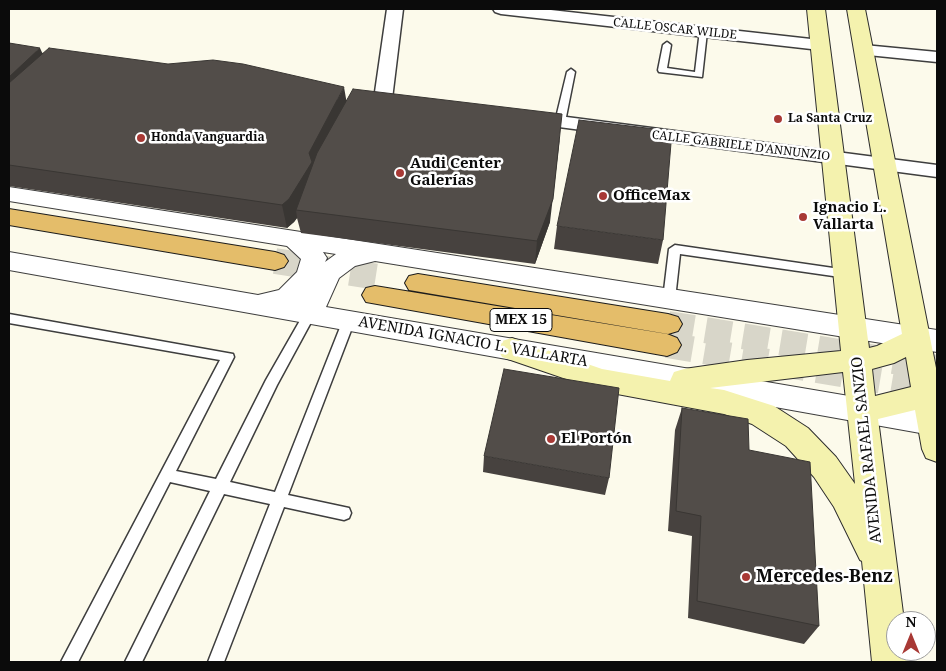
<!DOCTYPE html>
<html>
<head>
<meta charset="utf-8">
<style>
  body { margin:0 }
  #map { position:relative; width:946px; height:671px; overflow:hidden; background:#fcfaeb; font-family:"Noto Serif",serif }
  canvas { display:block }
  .frame { position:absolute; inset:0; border:10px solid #0b0b0b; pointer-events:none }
  .north { position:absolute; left:886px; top:611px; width:50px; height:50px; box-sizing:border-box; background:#fff; border:1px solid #9d9d9d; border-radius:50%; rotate:0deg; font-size:14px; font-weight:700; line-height:20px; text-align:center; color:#0b0b0b }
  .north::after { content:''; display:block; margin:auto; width:18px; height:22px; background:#a83935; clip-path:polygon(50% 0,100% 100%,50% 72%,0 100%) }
</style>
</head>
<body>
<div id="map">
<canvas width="946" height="671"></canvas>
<div class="frame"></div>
<div class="north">N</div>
</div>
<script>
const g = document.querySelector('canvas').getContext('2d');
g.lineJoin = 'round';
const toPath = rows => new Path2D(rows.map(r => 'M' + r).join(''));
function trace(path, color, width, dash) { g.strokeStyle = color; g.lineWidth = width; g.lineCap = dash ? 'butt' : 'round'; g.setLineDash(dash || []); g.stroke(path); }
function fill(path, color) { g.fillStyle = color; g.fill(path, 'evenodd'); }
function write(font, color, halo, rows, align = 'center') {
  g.font = font + ' "Noto Serif",serif'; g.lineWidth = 5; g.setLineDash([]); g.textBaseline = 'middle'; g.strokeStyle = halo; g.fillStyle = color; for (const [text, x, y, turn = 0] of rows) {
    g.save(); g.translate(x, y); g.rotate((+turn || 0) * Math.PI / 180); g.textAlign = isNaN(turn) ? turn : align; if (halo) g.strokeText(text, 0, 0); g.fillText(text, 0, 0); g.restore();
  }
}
const trunkTunnelFar1 = toPath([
  [275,261,384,278],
  [668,324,937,368],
  [667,345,925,388]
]);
const trunkTunnel = toPath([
  [918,387,937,390]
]);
const service = toPath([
  [700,30,707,32,702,77,659,72,658,70,663,45,667,42,671,45,667,68,695,72,700,30],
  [571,69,575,72,565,122,560,125,555,122,567,72,571,69],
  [675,245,847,270,853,274,847,278,680,254,675,299,669,303,663,299,669,249,675,245],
  [310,309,316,313,277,385,230,482,275,492,343,320,345,317,349,315,353,317,355,320,288,495,349,508,351,513,349,518,344,520,284,507,224,662,208,662,270,504,224,494,142,662,125,662,210,491,170,482,78,662,61,662,220,360,9,323,9,314,233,354,234,357,176,471,216,479,266,380,306,310,310,309]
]);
const minor = toPath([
  [387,9,403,9,392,99,390,103,383,105,376,103,374,99,387,9],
  [493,9,542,9,820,40,826,41,828,45,826,49,820,50,501,14,495,12,493,9],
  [864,45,937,52,937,62,858,54,855,50,858,46,864,45],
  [528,112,937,165,937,177,521,122,519,118,521,114,528,112]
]);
const tertiary = toPath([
  [9,187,937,330,937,352,375,261,355,266,339,278,326,307,937,411,937,436,9,270,9,252,258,295,279,290,297,272,301,259,287,246,9,201,9,187],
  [323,252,336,254,325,262,327,258,323,252]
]);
const secondary = toPath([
  [807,9,825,9,869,348,877,346,902,334,847,9,865,9,937,373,937,462,926,458,922,449,915,410,878,419,904,621,896,621,896,651,908,651,910,662,872,662,862,561,860,560,834,507,814,477,786,446,752,424,724,414,601,391,502,357,498,349,502,341,512,338,602,369,670,381,674,372,684,369,747,360,841,351,807,9],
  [906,357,911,387,875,396,872,369,894,363,906,357],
  [843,372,855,484,836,457,808,428,774,406,724,390,710,388,843,372]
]);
const trunk = toPath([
  [9,209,275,252,284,255,288,261,284,267,275,270,9,225,9,209],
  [418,274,668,314,678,317,682,324,678,331,668,334,409,290,405,283,409,276,418,274],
  [375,286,667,334,677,338,681,345,677,352,667,356,366,302,362,295,366,288,375,286]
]);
const wall = toPath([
  [9,43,43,53,346,101,550,222,535,264,301,233,297,218,294,222,287,228,9,186],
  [557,226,663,240,658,264,554,249],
  [682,408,749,450,819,626,804,644,688,618,692,536,668,531,675,430],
  [484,456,609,478,605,495,483,472]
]);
const shadedWall = toPath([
  [40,48,50,70,9,110,9,77],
  [344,87,348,110,296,210,297,218,294,222,287,228,282,205,309,153],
  [560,137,550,222,535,264,537,241]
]);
const building = toPath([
  [9,43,40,48,9,77,9,43],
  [49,48,168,64,213,60,243,64,344,87,309,153,312,162,289,199,282,205,9,165,9,83,49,48],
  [353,89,562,114,553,199,537,241,296,210,317,153,353,89],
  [579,120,672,131,663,240,557,226,579,120],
  [504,369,619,388,609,478,484,456,504,369],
  [682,408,748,419,749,450,810,462,819,626,697,601,701,516,676,511,682,408]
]);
const markers = [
  [778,119,5,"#a83935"],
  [141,138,5,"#a83935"],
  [400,173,5,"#a83935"],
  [603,196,5,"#a83935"],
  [803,217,5,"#a83935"],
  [551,439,5,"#a83935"],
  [746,577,5,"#a83935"]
];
const farStreetnames = [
  ["CALLE OSCAR WILDE",675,29,6],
  ["CALLE GABRIELE D'ANNUNZIO",741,146,7]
];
const farPoinames = [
  ["La Santa Cruz",788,119],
  ["Honda Vanguardia",151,138]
];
const shields = [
  [521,320,62]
];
const shieldNames = [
  ["MEX 15",521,320]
];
const poiNames = [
  ["Audi Center",410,164],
  ["Galerías",410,181],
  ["OfficeMax",613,196],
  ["Ignacio L.",813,208],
  ["Vallarta",813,225],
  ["El Portón",561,439]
];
const streetNames = [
  ["AVENIDA IGNACIO L. VALLARTA",473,342,10],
  ["AVENIDA RAFAEL SANZIO",867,450,-96]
];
const nearPoinames = [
  ["Mercedes-Benz",756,577]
];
trace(trunkTunnelFar1, '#d8d6c9', 26, [26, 12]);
trace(trunkTunnel, '#d8d6c9', 33, [33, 16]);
trace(service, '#3e3e3e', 3);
trace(minor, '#3e3e3e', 3);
trace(tertiary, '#3e3e3e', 2);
trace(secondary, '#2d2d2d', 2);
trace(trunk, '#1c1c1c', 2);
fill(service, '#fff');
fill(minor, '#fff');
fill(tertiary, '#fff');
fill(secondary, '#f4f2ae');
fill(trunk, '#e4bd6a');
fill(wall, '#47423f');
fill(shadedWall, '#393633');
fill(building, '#524d49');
trace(building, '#393633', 1);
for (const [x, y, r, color] of markers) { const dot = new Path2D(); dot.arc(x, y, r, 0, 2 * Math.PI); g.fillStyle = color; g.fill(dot); trace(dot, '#fff', 2); }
write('12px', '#0b0b0b', '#fff', farStreetnames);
write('bold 12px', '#0b0b0b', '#fff', farPoinames, 'left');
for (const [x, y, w] of shields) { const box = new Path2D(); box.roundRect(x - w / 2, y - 11.5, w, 23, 4); g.fillStyle = '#fff'; g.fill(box); trace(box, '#0b0b0b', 1); }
write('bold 14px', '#0b0b0b', null, shieldNames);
write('bold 15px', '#0b0b0b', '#fff', poiNames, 'left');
write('15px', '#0b0b0b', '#fff', streetNames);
write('bold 18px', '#0b0b0b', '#fff', nearPoinames, 'left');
</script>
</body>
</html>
